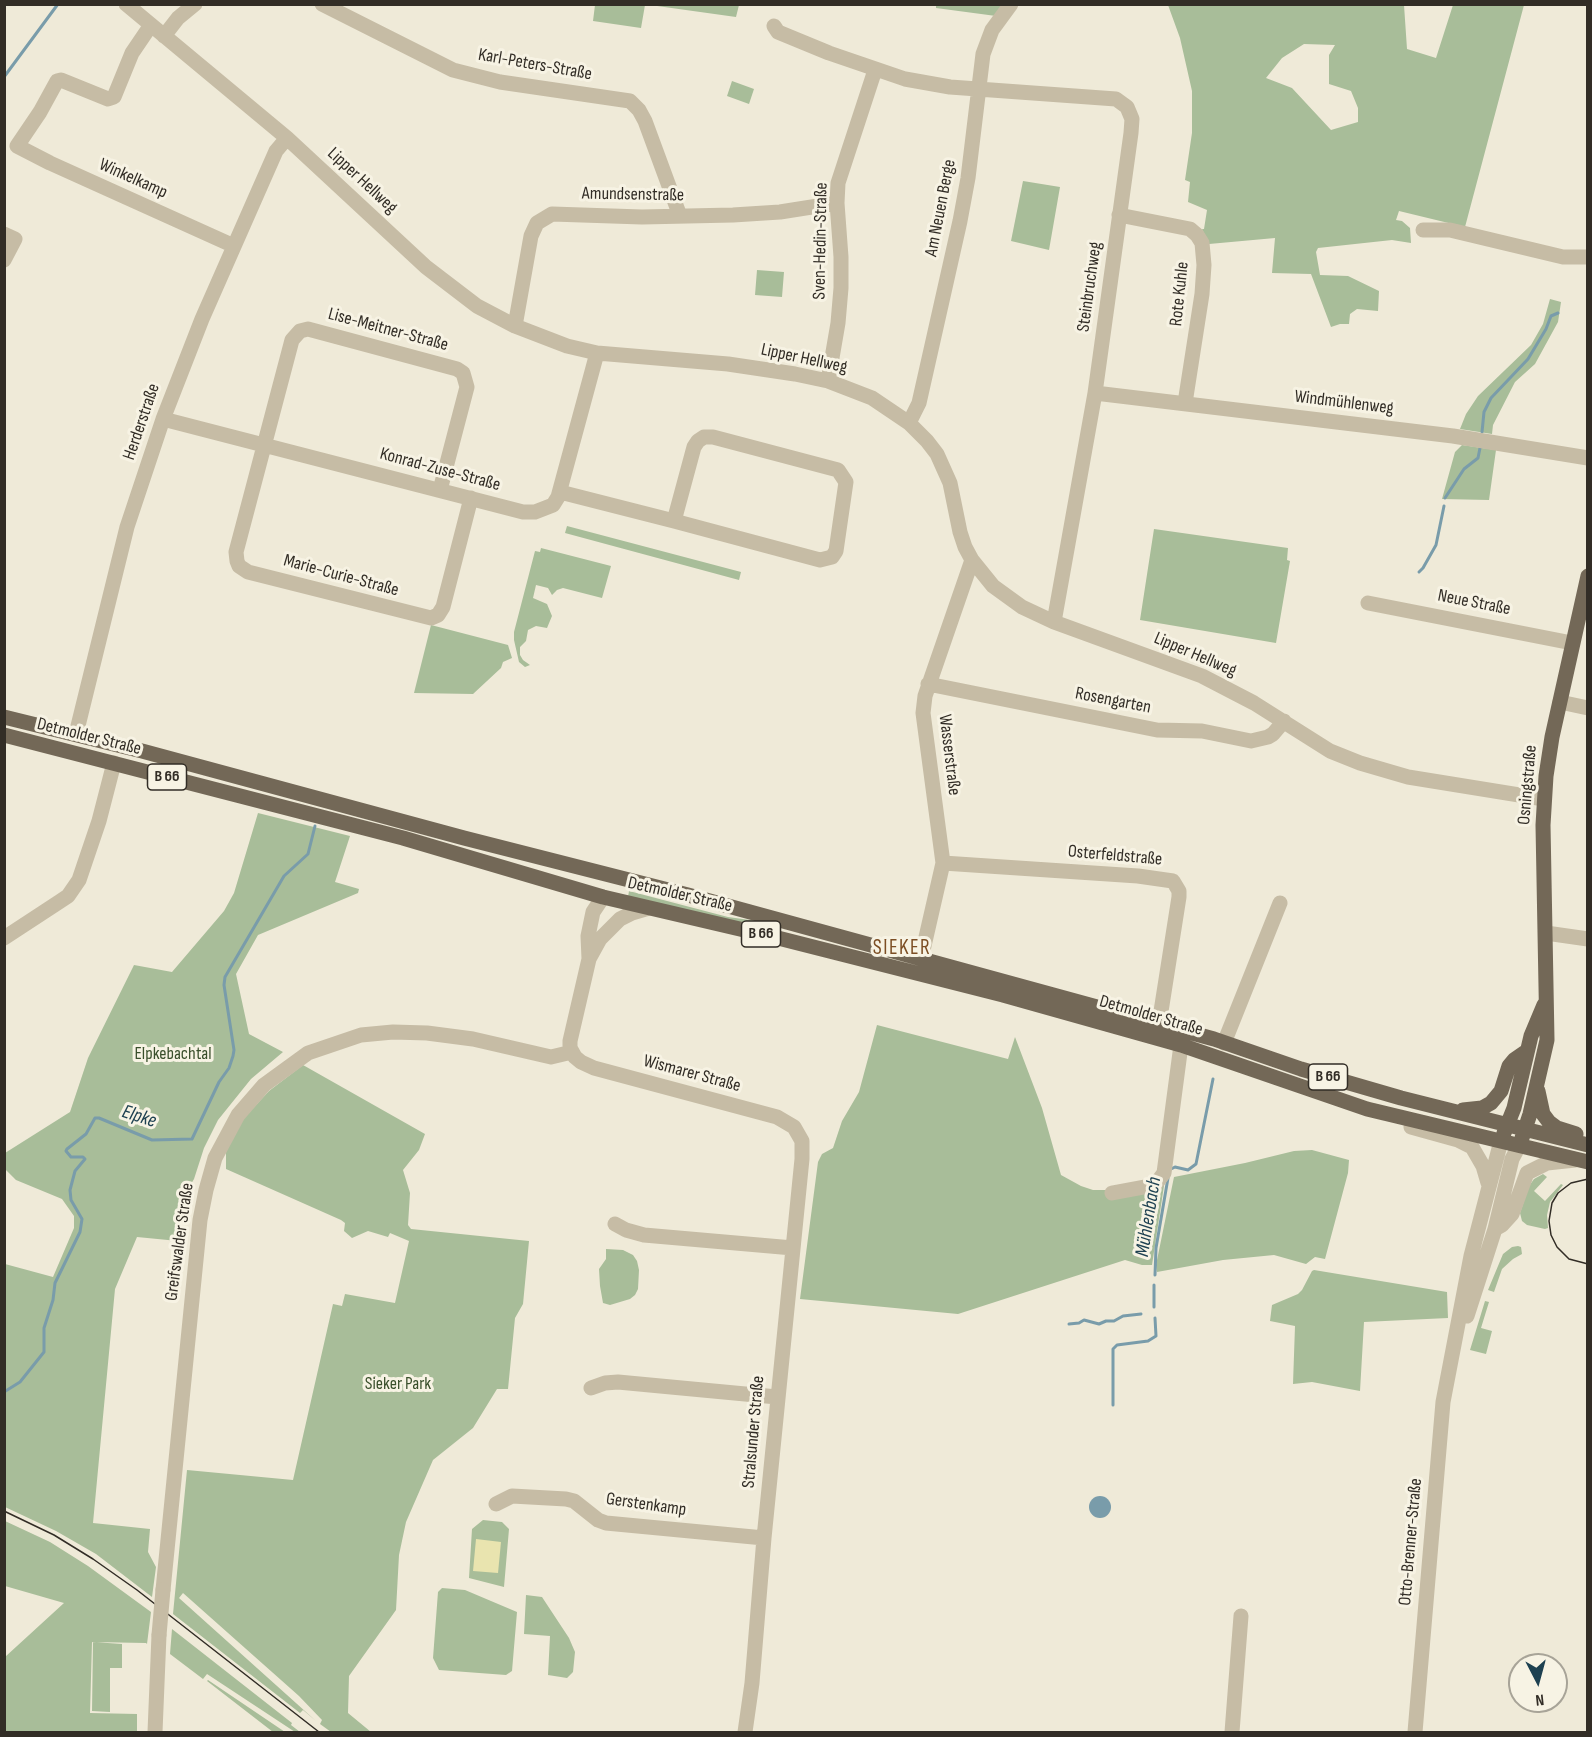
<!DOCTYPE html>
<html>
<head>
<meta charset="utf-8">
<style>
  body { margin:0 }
  #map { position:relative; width:1592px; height:1737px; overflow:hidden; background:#efead8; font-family:"Sofia Sans Condensed",sans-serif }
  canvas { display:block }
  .frame { position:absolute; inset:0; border:6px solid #322d26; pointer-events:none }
  .north { position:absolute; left:1508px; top:1653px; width:60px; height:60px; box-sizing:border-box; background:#f7f3e4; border:2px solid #a8a498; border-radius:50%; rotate:174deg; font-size:16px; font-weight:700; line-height:24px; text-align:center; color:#322d26 }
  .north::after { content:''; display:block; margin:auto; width:21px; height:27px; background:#1e4151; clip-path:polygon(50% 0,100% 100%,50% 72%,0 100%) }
</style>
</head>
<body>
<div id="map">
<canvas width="1592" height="1737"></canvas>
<div class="frame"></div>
<div class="north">N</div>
</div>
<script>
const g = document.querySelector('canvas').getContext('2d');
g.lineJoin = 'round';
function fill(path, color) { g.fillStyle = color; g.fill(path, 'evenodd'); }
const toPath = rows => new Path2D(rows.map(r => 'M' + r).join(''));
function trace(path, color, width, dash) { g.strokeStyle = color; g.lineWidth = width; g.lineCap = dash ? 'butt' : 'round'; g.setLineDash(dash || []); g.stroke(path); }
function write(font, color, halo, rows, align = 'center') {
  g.font = font + ' "Sofia Sans Condensed",sans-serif'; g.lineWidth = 6; g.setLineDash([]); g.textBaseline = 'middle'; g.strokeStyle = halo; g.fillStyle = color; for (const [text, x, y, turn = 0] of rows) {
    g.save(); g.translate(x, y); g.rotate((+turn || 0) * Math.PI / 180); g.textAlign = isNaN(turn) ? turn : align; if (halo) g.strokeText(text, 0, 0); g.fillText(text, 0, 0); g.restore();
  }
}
const green = toPath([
  [595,5,645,5,641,28,593,21],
  [650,5,739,4,739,5,736,17],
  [936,5,1007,5,996,16,936,8],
  [1168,5,1404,5,1407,49,1436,58,1453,5,1524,5,1465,227,1399,211,1396,220,1402,221,1410,228,1411,243,1392,240,1318,248,1316,252,1320,275,1348,276,1379,291,1378,311,1357,309,1350,314,1349,324,1340,324,1331,327,1311,274,1272,273,1275,238,1209,244,1202,229,1204,229,1207,210,1188,202,1190,182,1185,180,1192,133,1192,91,1180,38],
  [1304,44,1335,45,1329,55,1329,84,1351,91,1358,108,1358,122,1331,130,1292,88,1266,78,1282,58],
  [732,81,754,89,749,104,727,96],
  [1023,181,1060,187,1049,250,1011,241],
  [757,270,784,272,782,297,755,295],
  [1550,299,1561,302,1558,322,1535,364,1515,382,1493,425,1492,434,1460,429,1466,414,1478,396,1531,345,1543,324],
  [1462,445,1496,450,1489,500,1442,499,1455,452],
  [567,526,741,572,739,580,565,533],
  [1154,529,1288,548,1287,560,1290,561,1276,643,1140,620],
  [541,548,611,566,602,598,563,588,557,590,552,595,548,588,536,585,533,598,547,604,552,616,547,628,536,626,528,630,526,641,520,647,520,655,523,660,530,665,525,667,519,662,514,640,514,632,535,551,540,552],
  [431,625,508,645,512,658,503,662,501,668,473,694,414,693],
  [258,813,350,836,335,882,359,889,358,893,258,935,236,974,249,1034,283,1052,251,1079,218,1120,204,1148,194,1179,185,1194,178,1241,137,1237,115,1289,93,1523,150,1529,148,1552,156,1567,152,1597,96,1554,56,1531,5,1507,5,1264,53,1277,74,1228,74,1216,62,1199,16,1180,5,1169,5,1153,70,1112,88,1058,134,965,172,972,224,911,234,893],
  [629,891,728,917,764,922,766,929,628,897],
  [877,1025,1008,1059,1015,1037,1042,1108,1061,1175,1081,1186,1093,1190,1112,1190,1165,1179,1152,1265,1142,1265,1125,1260,958,1314,800,1299,818,1162,822,1154,833,1148,842,1121,859,1092],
  [303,1065,425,1134,419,1150,403,1170,410,1193,408,1225,411,1229,529,1241,523,1304,515,1318,508,1389,497,1389,473,1428,433,1460,406,1522,399,1555,396,1610,349,1676,348,1713,371,1732,331,1732,320,1724,322,1720,299,1696,183,1593,179,1598,316,1721,303,1710,300,1713,173,1614,187,1470,293,1480,333,1304,342,1306,345,1294,395,1303,409,1241,390,1233,388,1237,368,1231,352,1238,344,1231,345,1223,341,1220,226,1169,226,1149,244,1118,269,1091],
  [1312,1150,1349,1160,1348,1173,1325,1259,1315,1257,1306,1264,1274,1255,1223,1260,1157,1272,1156,1265,1174,1177,1245,1163,1294,1151],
  [1543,1174,1547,1177,1534,1191,1545,1201,1561,1184,1563,1185,1550,1202,1547,1215,1548,1228,1545,1229,1527,1225,1522,1221,1520,1213,1529,1186,1534,1179],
  [1518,1246,1521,1247,1522,1254,1513,1259,1502,1269,1494,1292,1488,1290,1503,1254,1512,1247],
  [606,1249,623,1250,633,1255,637,1261,639,1270,638,1289,635,1295,630,1299,610,1305,603,1303,600,1286,599,1269,606,1259],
  [1314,1270,1447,1292,1448,1318,1364,1322,1360,1391,1312,1382,1293,1384,1295,1326,1270,1321,1272,1305,1298,1294,1302,1290,1312,1271],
  [1485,1301,1489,1302,1481,1328,1492,1331,1486,1354,1470,1350],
  [483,1520,502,1522,509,1529,504,1587,469,1578,472,1529],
  [5,1521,50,1542,88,1566,151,1612,147,1644,146,1643,92,1642,90,1713,137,1714,137,1732,5,1732,5,1657,64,1603,5,1586],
  [442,1588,465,1590,517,1612,512,1671,506,1675,439,1670,433,1658,438,1592],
  [526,1595,542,1597,569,1638,575,1652,573,1672,567,1678,548,1675,550,1636,524,1634],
  [172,1629,292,1723,291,1725,300,1732,295,1732,207,1674,203,1679,170,1654],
  [93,1642,122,1644,122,1668,110,1668,110,1712,92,1711],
  [208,1680,285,1732,273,1732,207,1681]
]);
const sand = toPath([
  [476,1539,501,1542,498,1573,473,1571]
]);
const water = toPath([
  '1089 1507a11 11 0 1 1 22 0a11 11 0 1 1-22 0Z'
]);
const stream = toPath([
  [4,77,58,4],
  [1482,432,1484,412,1491,398,1528,359,1546,329,1551,316,1558,313],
  [1445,498,1464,469,1478,458,1480,448],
  [1419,572,1423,568,1436,545,1444,506],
  [1171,1169,1175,1167,1188,1170,1196,1164,1213,1079],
  [1155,1275,1156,1248,1168,1178],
  [1154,1285,1154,1307],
  [1069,1324,1079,1323,1084,1320,1099,1324,1106,1321,1114,1321,1123,1316,1141,1314],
  [4,1392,20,1382,44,1352,44,1328,53,1300,55,1283,80,1232,82,1219,71,1200,70,1190,75,1171,85,1159,83,1157,71,1157,66,1151,67,1149,86,1134,95,1118,99,1118,152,1140,192,1139,219,1082,229,1068,233,1056,234,1050,224,985,225,977,284,876,308,854,315,826],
  [1113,1405,1113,1349,1117,1345,1148,1341,1156,1336,1155,1318]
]);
const minor = toPath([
  [126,4,287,138,426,267,477,306,515,326,567,346,597,353,728,364,795,374,828,381,872,398,909,423,927,441,937,454,950,483,960,532,965,547,972,560,993,586,1022,607,1054,622,1202,676,1254,703,1330,751,1360,763,1408,777,1544,799],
  [322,4,453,70,500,82,630,101,639,110,645,121,680,216],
  [151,25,132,53,114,97,108,99,61,80,57,81,40,112,17,146,50,163,234,246],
  [774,26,778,32,829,53,905,79,950,87,1116,99,1127,107,1132,119,1131,133,1095,393,1054,622],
  [164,36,178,18,195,4],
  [1119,215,1190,229,1197,235,1202,243,1204,265,1202,294,1185,403],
  [1423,230,1450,230,1563,257,1588,257],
  [4,234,15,239,4,260],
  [515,326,531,236,537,223,552,214,642,217,733,215,780,212,837,203],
  [828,381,838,323,841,288,841,257,837,203,838,183,875,70],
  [1095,393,1453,436,1588,458],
  [163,419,523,512,535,512,553,505,558,497,597,353],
  [909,423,919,403,960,221,968,178,983,54,992,30,1011,4],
  [440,490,467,387,463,373,457,369,308,329,300,331,292,340,236,552,237,561,239,566,248,572,431,618,438,615,443,607,471,498],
  [560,492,674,521,820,560,832,557,836,551,846,482,838,470,713,437,704,437,698,441,694,447,674,521],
  [1368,603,1572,643],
  [928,684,1157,730,1202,731,1251,741,1268,737,1273,734,1284,721],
  [1560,702,1588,708],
  [76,734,127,527,163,419,202,319,276,151,287,138],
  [943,863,1138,876,1173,881,1179,891,1179,897,1159,1024],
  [603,897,593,912,588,936,589,959,570,1041,570,1048,575,1057,581,1062,594,1068,777,1117,794,1127,802,1141,802,1159,764,1538,752,1683,745,1732],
  [1546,933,1588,939],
  [4,938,59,902,68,896,79,880,99,821,114,763],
  [589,959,600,939,620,919,632,913,649,908],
  [921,959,943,863,923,713,925,696,972,560],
  [1224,1043,1280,903],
  [1411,1127,1458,1140,1472,1147,1483,1166,1488,1183],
  [1112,1193,1155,1185,1164,1173,1181,1045],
  [615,1224,626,1230,644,1235,793,1248],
  [1495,1229,1502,1225,1512,1214,1527,1173,1547,1163,1575,1160],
  [1467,1316,1495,1229,1512,1159,1519,1146],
  [591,1388,605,1383,618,1382,777,1397],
  [496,1504,512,1496,566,1499,574,1501,598,1520,606,1523,764,1538],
  [163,1590,200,1220,206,1190,215,1158,238,1115,264,1085,308,1053,361,1035,393,1032,427,1033,473,1039,551,1057,572,1052],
  [155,1732,159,1635],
  [1232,1732,1241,1616],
  [1415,1732,1443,1402,1471,1256,1501,1141]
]);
const major = toPath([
  [4,717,142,751,464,838,688,895,1214,1039,1301,1069,1401,1098,1588,1145],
  [4,735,403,838,603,897,774,937,1003,995,1181,1045,1367,1109,1588,1162],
  [1538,1091,1543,1114,1549,1122,1557,1128,1576,1134],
  [1463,1110,1482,1108,1491,1103,1501,1091,1509,1066,1514,1060,1527,1051],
  [1504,1133,1514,1108,1531,1036,1544,1005],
  [1522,1138,1530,1114,1547,1040,1543,825,1546,776,1552,737,1588,576]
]);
const tram = toPath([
  [1588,1179,1571,1183,1558,1193,1552,1203,1549,1221,1551,1235,1557,1247,1569,1259,1588,1264],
  [4,1511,54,1535,93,1559,137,1590,319,1732]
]);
const minorBridge = toPath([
  [159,1635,163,1590]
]);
const shields = [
  [167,777,39],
  [761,934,39],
  [1328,1077,39]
];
const shieldNames = [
  ["B 66",167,777],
  ["B 66",761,934],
  ["B 66",1328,1077]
];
const streetNames = [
  ["Karl-Peters-Straße",535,65,10],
  ["Winkelkamp",133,179,24],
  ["Lipper Hellweg",362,181,43],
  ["Amundsenstraße",633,195,1],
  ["Am Neuen Berge",941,208,-79],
  ["Sven-Hedin-Straße",821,241,-89],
  ["Steinbruchweg",1090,287,-82],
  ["Rote Kuhle",1180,294,-84],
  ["Lise-Meitner-Straße",388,330,15],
  ["Lipper Hellweg",804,359,12],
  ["Windmühlenweg",1344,403,7],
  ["Herderstraße",142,422,-71],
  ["Konrad-Zuse-Straße",440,470,15],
  ["Marie-Curie-Straße",341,576,15],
  ["Neue Straße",1474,603,11],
  ["Lipper Hellweg",1195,655,23],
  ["Rosengarten",1113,701,11],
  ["Detmolder Straße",89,737,14],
  ["Wasserstraße",949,755,83],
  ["Osningstraße",1528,785,-85],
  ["Osterfeldstraße",1115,856,5],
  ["Detmolder Straße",680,895,13],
  ["Detmolder Straße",1151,1016,16],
  ["Wismarer Straße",692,1074,15],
  ["Greifswalder Straße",180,1242,-82],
  ["Stralsunder Straße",754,1432,-85],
  ["Gerstenkamp",646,1505,8],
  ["Otto-Brenner-Straße",1411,1542,-85]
];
const parkNames = [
  ["Elpkebachtal",173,1054],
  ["Sieker Park",398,1384]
];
const waterNames = [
  ["Elpke",139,1117,18],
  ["Mühlenbach",1149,1217,-81]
];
const quarterNames = [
  ["SIEKER",902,949]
];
fill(green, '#a8bd99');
fill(sand, '#e9e4af');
fill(water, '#799caa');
trace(stream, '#799caa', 3);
trace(minor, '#c6bca5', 15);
trace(major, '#736857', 15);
trace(tram, '#322d26', 1.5);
trace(minorBridge, '#c6bca5', 15);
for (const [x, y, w] of shields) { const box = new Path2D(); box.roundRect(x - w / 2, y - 13, w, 26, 4.5); g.fillStyle = '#f7f3e4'; g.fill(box); trace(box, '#322d26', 1.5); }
write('bold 16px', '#322d26', null, shieldNames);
write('18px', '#322d26', '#f7f3e4', streetNames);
write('18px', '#394f2b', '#f7f3e4', parkNames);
write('italic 20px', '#1e4151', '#f7f3e4', waterNames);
g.letterSpacing = '1.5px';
write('21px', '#7c4e24', '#f7f3e4', quarterNames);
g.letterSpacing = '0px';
</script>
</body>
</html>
